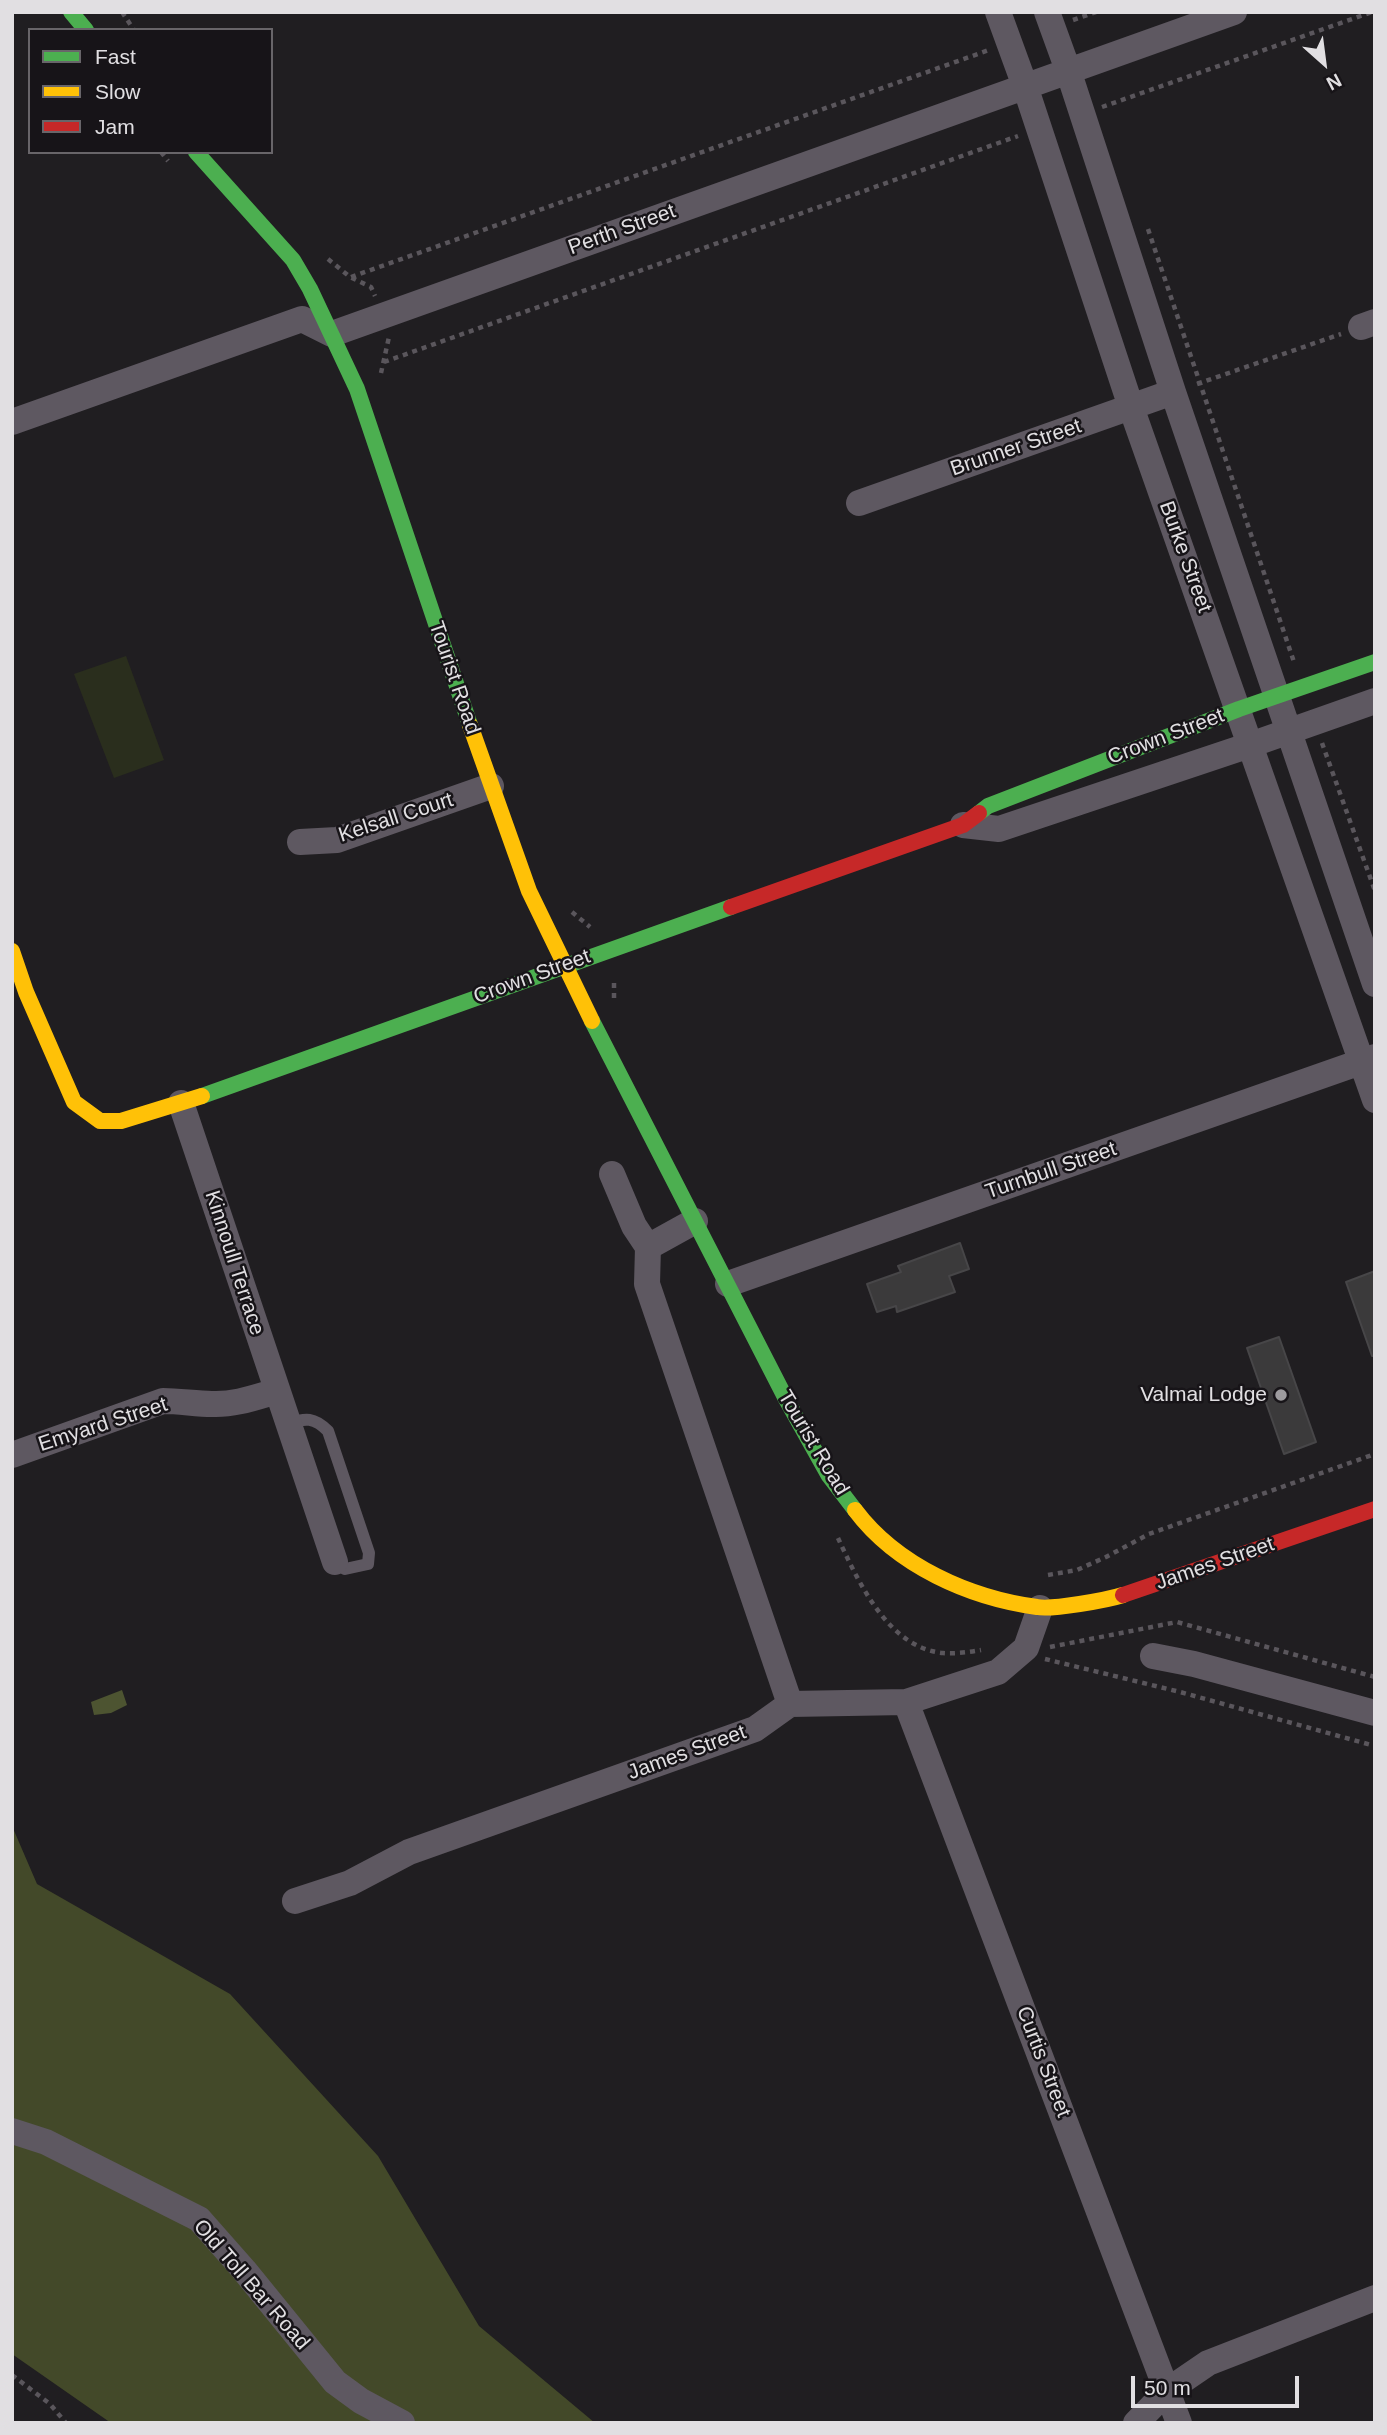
<!DOCTYPE html>
<html>
<head>
<meta charset="utf-8">
<style>
  body { margin:0 }
  #map { position:relative; width:1387px; height:2435px; overflow:hidden; background:#201e21; font-family:Arial,sans-serif }
  canvas { display:block }
  .frame { position:absolute; inset:0; border:14px solid #e1dfe2; pointer-events:none }
  .legend { position:absolute; left:28px; top:28px; width:245px; height:126px; box-sizing:border-box; background:#171418; border:2px solid #686569; margin:0; padding:9px 12px; list-style:none; font-size:21px; color:#e1dfe2 }
  .legend li { display:flex; align-items:center; gap:14px; height:35px }
  .legend b { width:35px; border:2px solid #686569 }
  .north { position:absolute; left:1289px; top:28px; width:70px; height:70px; -webkit-text-stroke:5px #171418; paint-order:stroke; rotate:152deg; font-size:19px; font-weight:700; line-height:28px; text-align:center; color:#e1dfe2 }
  .north::after { content:''; display:block; margin:auto; width:24px; height:32px; background:#e1dfe2; clip-path:polygon(50% 0,100% 100%,50% 72%,0 100%) }
  .scale { position:absolute; left:1131px; top:2376px; width:168px; height:32px; box-sizing:border-box; border:4px solid #e1dfe2; border-top:0; padding-left:9px; font-size:21px; line-height:24px; white-space:nowrap; color:#e1dfe2; -webkit-text-stroke:5px #171418; paint-order:stroke }
</style>
</head>
<body>
<div id="map">
<canvas width="1387" height="2435"></canvas>
<div class="frame"></div>
<ul class="legend">
<li><b style="height:9px;background:#4caf50"></b>Fast</li>
<li><b style="height:9px;background:#ffc107"></b>Slow</li>
<li><b style="height:9px;background:#c62828"></b>Jam</li>
</ul>
<div class="north">N</div>
<div class="scale">50 m</div>
</div>
<script>
const ctx = document.querySelector('canvas').getContext('2d');
ctx.lineJoin = 'round';
function fillPath(path, color) { ctx.fillStyle = color; ctx.fill(path, 'evenodd'); }
function trace(path, color, width, dash) { ctx.strokeStyle = color; ctx.lineWidth = width; ctx.lineCap = dash ? 'butt' : 'round'; ctx.setLineDash(dash || []); ctx.stroke(path); }
function label(font, color, halo, rows, align = 'center') {
  ctx.font = font + ' Arial,sans-serif'; ctx.lineWidth = 5; ctx.setLineDash([]); ctx.textBaseline = 'middle'; ctx.strokeStyle = halo; ctx.fillStyle = color; for (const [text, x, y, turn = 0] of rows) {
    ctx.save(); ctx.translate(x, y); ctx.rotate((+turn || 0) * Math.PI / 180); ctx.textAlign = isNaN(turn) ? turn : align; if (halo) ctx.strokeText(text, 0, 0); ctx.fillText(text, 0, 0); ctx.restore();
  }
}
const green = new Path2D(`
  M126,656L164,760L114,778L74,674Z`);
const forest = new Path2D(`
  M12,1826L37,1884L230,1994L378,2156L479,2326L595,2423H111L12,2354Z`);
const water = new Path2D(`
  M122,1690L127,1705L111,1713L94,1715L91,1702Z`);
const building = new Path2D(`
  M960,1243L969,1269L949,1276L955,1292L897,1312L896,1306L877,1312L867,1284L901,1272L898,1266Z
  M1375,1271V1356H1372L1346,1282Z
  M1279,1337L1316,1442L1284,1454L1247,1348Z`);
const path = new Path2D(`
  M122,12L134,30
  M1073,20L1096,12
  M1102,107L1372,12
  M161,152L168,161
  M1148,229L1294,662
  M328,259L350,277L371,287L375,296
  M351,277L989,50
  M384,362L1018,136
  M381,373L389,337
  M1197,384L1341,334
  M1322,743L1375,891
  M572,912L590,927
  M614,998V979
  M838,1538C858,1581 888,1648 943,1653C955,1654 970,1652 981,1650
  M1048,1575L1077,1570L1106,1557L1149,1534L1375,1454
  M1050,1647L1177,1622L1375,1677
  M1045,1659L1180,1692L1375,1746
  M12,2375L50,2404L66,2423`);
const lane = new Path2D(`
  M288,1423C306,1418 314,1417 328,1431L369,1553L368,1564L345,1569L335,1562`);
const street = new Path2D(`
  M998,12L1025,86L1131,407L1375,1100
  M1047,12L1068,70L1173,392L1375,984
  M1361,327L1375,322
  M12,422L302,319L332,334L1234,12
  M859,503L1173,392
  M963,825L999,829L1250,745L1375,701
  M300,842L337,840L491,786
  M181,1103L335,1562
  M612,1174L634,1226L648,1247
  M695,1221L648,1247L647,1284L790,1704
  M728,1284L1375,1057
  M12,1455L163,1401C180,1401 196,1404 212,1404C235,1405 256,1397 277,1391
  M1153,1656L1194,1664L1375,1713
  M906,1702L1179,2423
  M295,1901L350,1883L409,1852L755,1729L790,1704L906,1702L998,1672L1026,1648L1040,1608
  M12,2131L46,2142L199,2219L244,2270L335,2382L361,2401L402,2423
  M1136,2423L1167,2391L1208,2363L1375,2298`);
const fast = new Path2D(`
  M71,12L86,30
  M196,152L293,260L310,289L357,389L470,725
  M979,813L988,806L1239,709L1375,662
  M592,1021L786,1399L829,1476L855,1510
  M202,1096L731,907`);
const slow = new Path2D(`
  M470,725L529,891L592,1021
  M12,951L26,992L74,1102L100,1121H121L202,1096
  M855,1510C897,1566 970,1598 1037,1607C1052,1610 1107,1600 1123,1595`);
const jam = new Path2D(`
  M731,907L963,825L979,813
  M1123,1595L1375,1509`);
const markers = [
  [1281,1395,7,"#9d9b9e"]
];
const streetNames = [
  ["Perth Street",622,230,-20],
  ["Brunner Street",1016,448,-19],
  ["Burke Street",1185,557,70],
  ["Tourist Road",454,678,71],
  ["Crown Street",1166,737,-21],
  ["Kelsall Court",396,818,-18],
  ["Crown Street",532,977,-20],
  ["Turnbull Street",1051,1171,-19],
  ["Kinnoull Terrace",234,1263,72],
  ["Emyard Street",103,1425,-18],
  ["Tourist Road",813,1443,59],
  ["James Street",1215,1564,-19],
  ["James Street",687,1753,-20],
  ["Curtis Street",1043,2062,69],
  ["Old Toll Bar Road",251,2285,49]
];
const poiNames = [
  ["Valmai Lodge",1267,1395]
];
fillPath(green, '#2a2e1d');
fillPath(forest, '#434929');
fillPath(water, '#4d5431');
fillPath(building, '#3b3a3b');
trace(building, '#474648', 2);
trace(path, '#5a565c', 4.5, [5, 5]);
trace(lane, '#5e5861', 12);
trace(street, '#5e5861', 26);
trace(fast, '#4caf50', 16);
trace(slow, '#ffc107', 16);
trace(jam, '#c62828', 16);
for (const [x, y, r, color] of markers) { const dot = new Path2D(); dot.arc(x, y, r, 0, 2 * Math.PI); ctx.fillStyle = color; ctx.fill(dot); trace(dot, '#171418', 2.5); }
label('21px', '#e1dfe2', '#171418', streetNames);
label('21px', '#e1dfe2', '#171418', poiNames, 'right');
</script>
</body>
</html>
